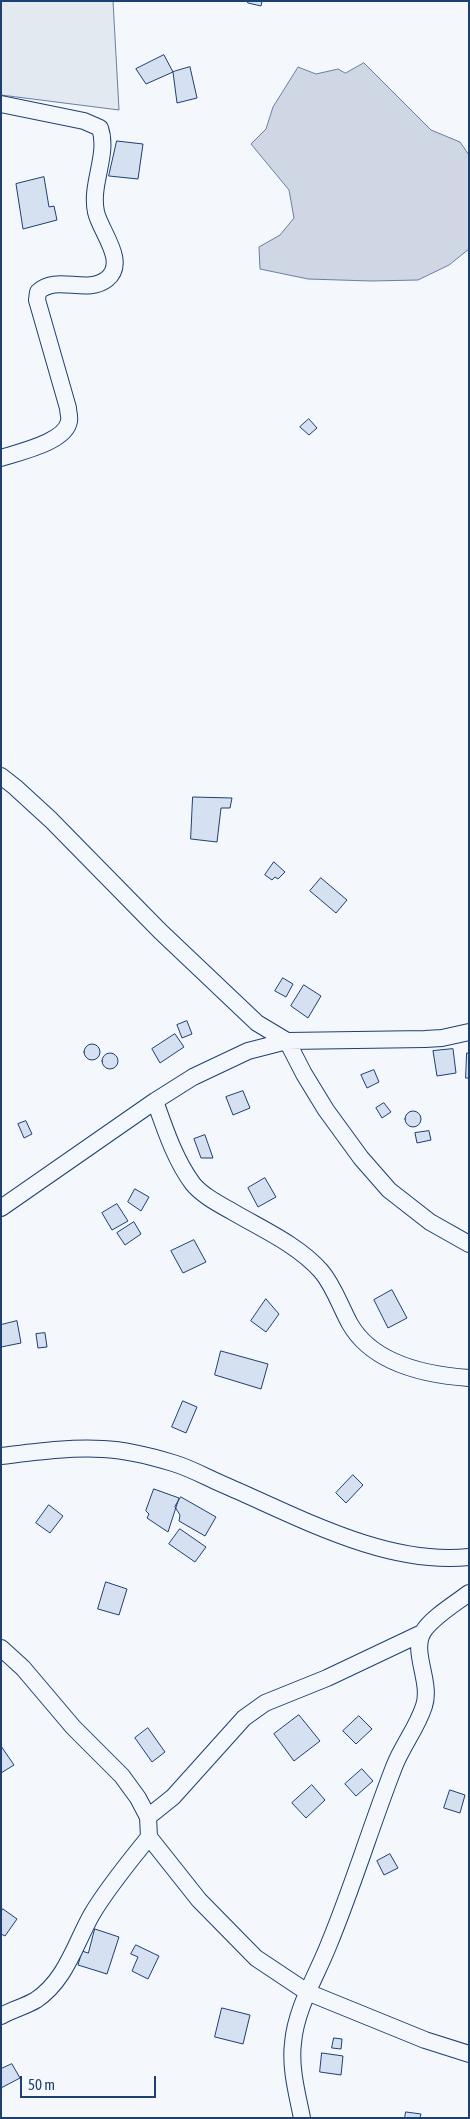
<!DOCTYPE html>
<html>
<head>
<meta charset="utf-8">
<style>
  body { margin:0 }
  #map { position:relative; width:470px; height:2119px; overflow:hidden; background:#f4f7fb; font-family:"Asap Condensed",sans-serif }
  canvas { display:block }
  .frame { position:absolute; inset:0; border:2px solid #1d3f73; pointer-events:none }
  .scale { position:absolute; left:20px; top:2076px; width:136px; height:22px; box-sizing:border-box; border:2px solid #1d3f73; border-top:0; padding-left:6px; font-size:15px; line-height:18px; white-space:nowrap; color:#1d3f73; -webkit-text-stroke:4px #f4f7fb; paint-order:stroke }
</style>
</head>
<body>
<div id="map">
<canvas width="470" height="2119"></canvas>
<div class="frame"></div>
<div class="scale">50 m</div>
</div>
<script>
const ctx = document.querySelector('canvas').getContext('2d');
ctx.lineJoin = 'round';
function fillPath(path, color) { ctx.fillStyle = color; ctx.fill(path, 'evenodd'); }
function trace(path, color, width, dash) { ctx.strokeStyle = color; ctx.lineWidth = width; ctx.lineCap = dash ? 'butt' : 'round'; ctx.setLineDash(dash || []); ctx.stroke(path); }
const green = new Path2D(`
  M1,1H113L119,110L1,95Z`);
const water = new Path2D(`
  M364,63L431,130L460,142L469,155V249L449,265L418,280L371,281L308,279L260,269L259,247L280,235L294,218L289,190L251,144L266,129L273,107L298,67L316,74L338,69L345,73Z`);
const building = new Path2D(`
  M248,1H262L261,6L248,3Z
  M164,55L173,72L146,84L136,69Z
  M190,67L197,98L177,103L173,72Z
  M117,141L143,144L138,179L109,176Z
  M44,177L49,207L54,206L57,220L23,229L16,184Z
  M309,419L317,428L309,435L300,427Z
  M193,797L232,798L230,808H221L217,842L191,839Z
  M274,862L285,872L278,879L275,877L272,880L265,875Z
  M321,878L347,900L336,913L310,891Z
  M283,978L293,984L286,997L275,991Z
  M304,985L321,996L308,1018L291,1006Z
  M187,1021L192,1034L182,1038L177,1025Z
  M175,1034L184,1047L160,1063L152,1049Z
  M84 1052a8 8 0 1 1 16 0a8 8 0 1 1-16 0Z
  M453,1049L456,1073L437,1076L433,1051Z
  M467,1053H469V1078H466Z
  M102 1061a8 8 0 1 1 16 0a8 8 0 1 1-16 0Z
  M374,1070L379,1082L367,1088L361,1075Z
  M243,1091L250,1108L233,1115L226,1097Z
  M384,1103L391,1112L382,1118L376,1108Z
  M405 1119a8 8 0 1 1 16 0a8 8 0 1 1-16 0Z
  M26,1121L32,1134L24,1138L18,1124Z
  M429,1131L431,1140L417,1143L415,1133Z
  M205,1135L213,1158H201L194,1139Z
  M265,1178L276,1197L258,1207L248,1188Z
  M135,1189L149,1197L141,1211L128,1202Z
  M117,1204L128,1221L112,1230L102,1213Z
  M134,1222L141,1234L125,1245L117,1233Z
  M194,1240L206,1262L183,1273L171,1251Z
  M392,1290L407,1318L388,1328L374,1300Z
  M266,1299L279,1314L266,1332L251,1321Z
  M17,1321L21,1343L1,1347V1325Z
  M45,1333L47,1347L38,1348L36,1334Z
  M221,1351L268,1364L261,1389L215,1375Z
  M183,1401L197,1407L186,1433L172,1427Z
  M353,1475L363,1485L346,1503L336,1493Z
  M154,1489L179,1498L168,1532L147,1518L149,1514L146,1511Z
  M181,1497L216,1517L205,1536L179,1521L180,1515L175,1507Z
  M49,1505L63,1516L50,1533L36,1523Z
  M180,1529L206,1547L195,1562L169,1544Z
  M106,1582L127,1589L119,1615L98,1609Z
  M299,1715L320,1741L294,1761L274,1734Z
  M359,1716L372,1729L356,1744L343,1731Z
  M148,1728L165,1752L152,1762L135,1738Z
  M1,1746L14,1765L1,1773Z
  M362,1769L373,1781L356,1796L345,1784Z
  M312,1785L325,1800L306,1818L292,1803Z
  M450,1790L465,1795L460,1813L444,1808Z
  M390,1854L398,1868L384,1875L377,1861Z
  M3,1909L17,1919L5,1936L1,1934V1912Z
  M95,1929L119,1937L107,1974L78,1965L82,1951L88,1953Z
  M136,1945L159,1956L148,1979L132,1971L138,1957L131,1954Z
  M222,2008L250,2015L243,2044L215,2037Z
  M334,2038L342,2039L341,2049L332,2048Z
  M322,2053L343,2056L341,2075L320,2072Z
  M12,2064L20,2078L1,2088V2069Z
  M406,2112L421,2114L420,2118H405Z`);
const minor = new Path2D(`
  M1,104L84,121L100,128C109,155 90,184 96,212C100,231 128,262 107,279C87,295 56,274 38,292L37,300L68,408C68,412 70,417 69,421C66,442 19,452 1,458
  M1,776L15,787L51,820L160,931L257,1023L287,1041L304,1074L326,1110L361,1158L389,1190L430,1222L469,1244
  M155,1101C165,1129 175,1160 193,1184C203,1196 219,1204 233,1212C262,1229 298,1245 321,1271C334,1286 340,1306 350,1324C373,1364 426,1375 469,1378
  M1,1208L155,1101L193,1077L248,1051L287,1041L425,1039L442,1038L469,1032
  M1,1456C35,1452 69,1447 103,1449C127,1450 150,1456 173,1463C190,1468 206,1477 222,1484C297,1516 385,1566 469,1557
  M1,1648L23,1668L73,1727L122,1776L138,1798L148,1817L149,1837L199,1900L256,1958L307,1992L425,2040L469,2054
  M148,1817L173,1797L244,1718L265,1703L327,1678L422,1633
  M1,2016C12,2010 26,2006 36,2000C66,1980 75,1944 92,1914C108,1887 129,1862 149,1837
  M302,2118C297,2093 290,2068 293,2043C296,2008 316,1977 329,1944C353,1886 371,1826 394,1767C402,1746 417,1728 424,1706C432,1682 411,1652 423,1632C431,1618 456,1603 469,1593`);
fillPath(green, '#e3e9f0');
trace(green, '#687fa3', 1);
fillPath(water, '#cfd7e4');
trace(water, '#687fa3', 1);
fillPath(building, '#d5e0f0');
trace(building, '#1d3f73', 1);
trace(minor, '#1d3f73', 18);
trace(minor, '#f4f7fb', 16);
</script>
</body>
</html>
